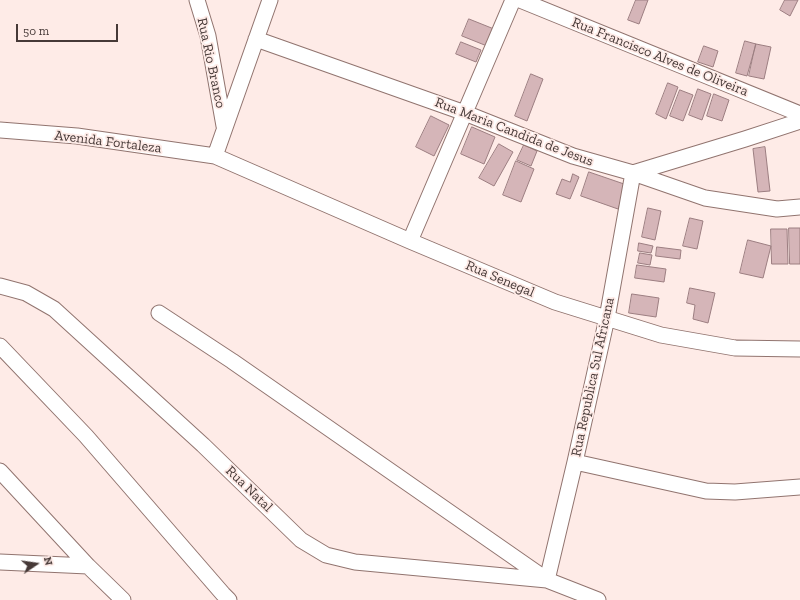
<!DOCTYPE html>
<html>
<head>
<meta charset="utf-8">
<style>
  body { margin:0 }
  #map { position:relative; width:800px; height:600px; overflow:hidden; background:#feebe7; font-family:"Zilla Slab",serif }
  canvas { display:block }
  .north { position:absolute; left:16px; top:544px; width:40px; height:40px; -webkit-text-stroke:3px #feebe7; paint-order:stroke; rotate:77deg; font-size:11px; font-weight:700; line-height:16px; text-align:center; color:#463937 }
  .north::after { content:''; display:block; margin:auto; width:14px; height:18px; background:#463937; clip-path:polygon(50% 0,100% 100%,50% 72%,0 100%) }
  .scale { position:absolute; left:16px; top:24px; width:102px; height:18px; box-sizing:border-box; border:2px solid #463937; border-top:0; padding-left:5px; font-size:12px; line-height:14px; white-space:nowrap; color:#463937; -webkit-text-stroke:3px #feebe7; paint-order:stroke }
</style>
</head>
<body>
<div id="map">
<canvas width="800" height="600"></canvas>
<div class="north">N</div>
<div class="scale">50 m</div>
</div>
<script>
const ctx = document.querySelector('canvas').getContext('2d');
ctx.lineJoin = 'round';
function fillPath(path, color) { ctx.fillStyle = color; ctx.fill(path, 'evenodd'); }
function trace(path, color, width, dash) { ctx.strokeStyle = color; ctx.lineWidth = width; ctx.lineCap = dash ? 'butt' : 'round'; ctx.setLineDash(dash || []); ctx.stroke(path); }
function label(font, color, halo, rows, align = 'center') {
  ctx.font = font + ' "Zilla Slab",serif'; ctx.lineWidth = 3.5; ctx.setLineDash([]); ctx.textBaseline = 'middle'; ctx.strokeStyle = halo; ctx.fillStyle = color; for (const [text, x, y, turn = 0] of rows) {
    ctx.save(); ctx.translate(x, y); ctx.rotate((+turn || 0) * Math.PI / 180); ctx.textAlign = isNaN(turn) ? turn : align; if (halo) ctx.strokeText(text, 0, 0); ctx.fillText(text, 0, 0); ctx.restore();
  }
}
const building = new Path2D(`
  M636,0H648L639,24L628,20Z
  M785,0H798L790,16L780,10Z
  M469,19L494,29L487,46L462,36Z
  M745,41L756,44L747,76L736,73Z
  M461,42L481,50L476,62L456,54Z
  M756,44L771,47L764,79L749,76Z
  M704,46L718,51L713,67L698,62Z
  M531,74L543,79L527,121L515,116Z
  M668,83L678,87L666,119L656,114Z
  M698,89L711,94L702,120L689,115Z
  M680,90L693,95L683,121L670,116Z
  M714,94L729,100L722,121L707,116Z
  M431,116L449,125L434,156L416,147Z
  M472,127L495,137L484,164L461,154Z
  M499,144L513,152L494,186L479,178Z
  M524,145L537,151L531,166L517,160Z
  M765,147L770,191L758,192L753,149Z
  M516,161L534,169L521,202L503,195Z
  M589,172L627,185L618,209L581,196Z
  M573,174L579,177L570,199L556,194L562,179L570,182Z
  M648,208L661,211L655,240L642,237Z
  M690,218L703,221L697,249L683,246Z
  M789,228H800V264H790Z
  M771,229H787L788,264H772Z
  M748,240L771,246L763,278L740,273Z
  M639,243L653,246L651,253L638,251Z
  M657,247L681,250L680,259L656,256Z
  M640,253L652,255L650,265L638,263Z
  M637,265L666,269L664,282L635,278Z
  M690,288L715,293L708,323L693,319L695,305L687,303Z
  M632,294L659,298L656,317L629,313Z`);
const street = new Path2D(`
  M197,0L208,36L224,126
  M520,0L800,114
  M256,39L465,113L573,156L633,173L705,198L777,209L800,207
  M0,130L77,136L215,156L410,241L555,302L661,335L735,348L800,349
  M215,156L270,0
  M410,241L513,0
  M0,286L26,293L54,309L203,445L301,540L326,555L355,562L547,580L575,462L607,318L633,173L745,139L800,121
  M159,313L232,361L547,580L598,600
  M0,346L86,436L223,594L229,600
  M575,462L706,491L735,492L800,487
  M0,471L88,566L123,600
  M0,562L88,566`);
const streetNames = [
  ["Rua Francisco Alves de Oliveira",660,57,22],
  ["Rua Rio Branco",211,63,78],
  ["Rua Maria Candida de Jesus",514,132,21],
  ["Avenida Fortaleza",108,142,7],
  ["Rua Senegal",500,279,23],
  ["Rua Republica Sul Africana",593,377,-78],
  ["Rua Natal",249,489,44]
];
fillPath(building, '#d5b5b8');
trace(building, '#9c7e81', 1);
trace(street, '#91746f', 17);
trace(street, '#fff', 15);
label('14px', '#463937', '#feebe7', streetNames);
</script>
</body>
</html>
